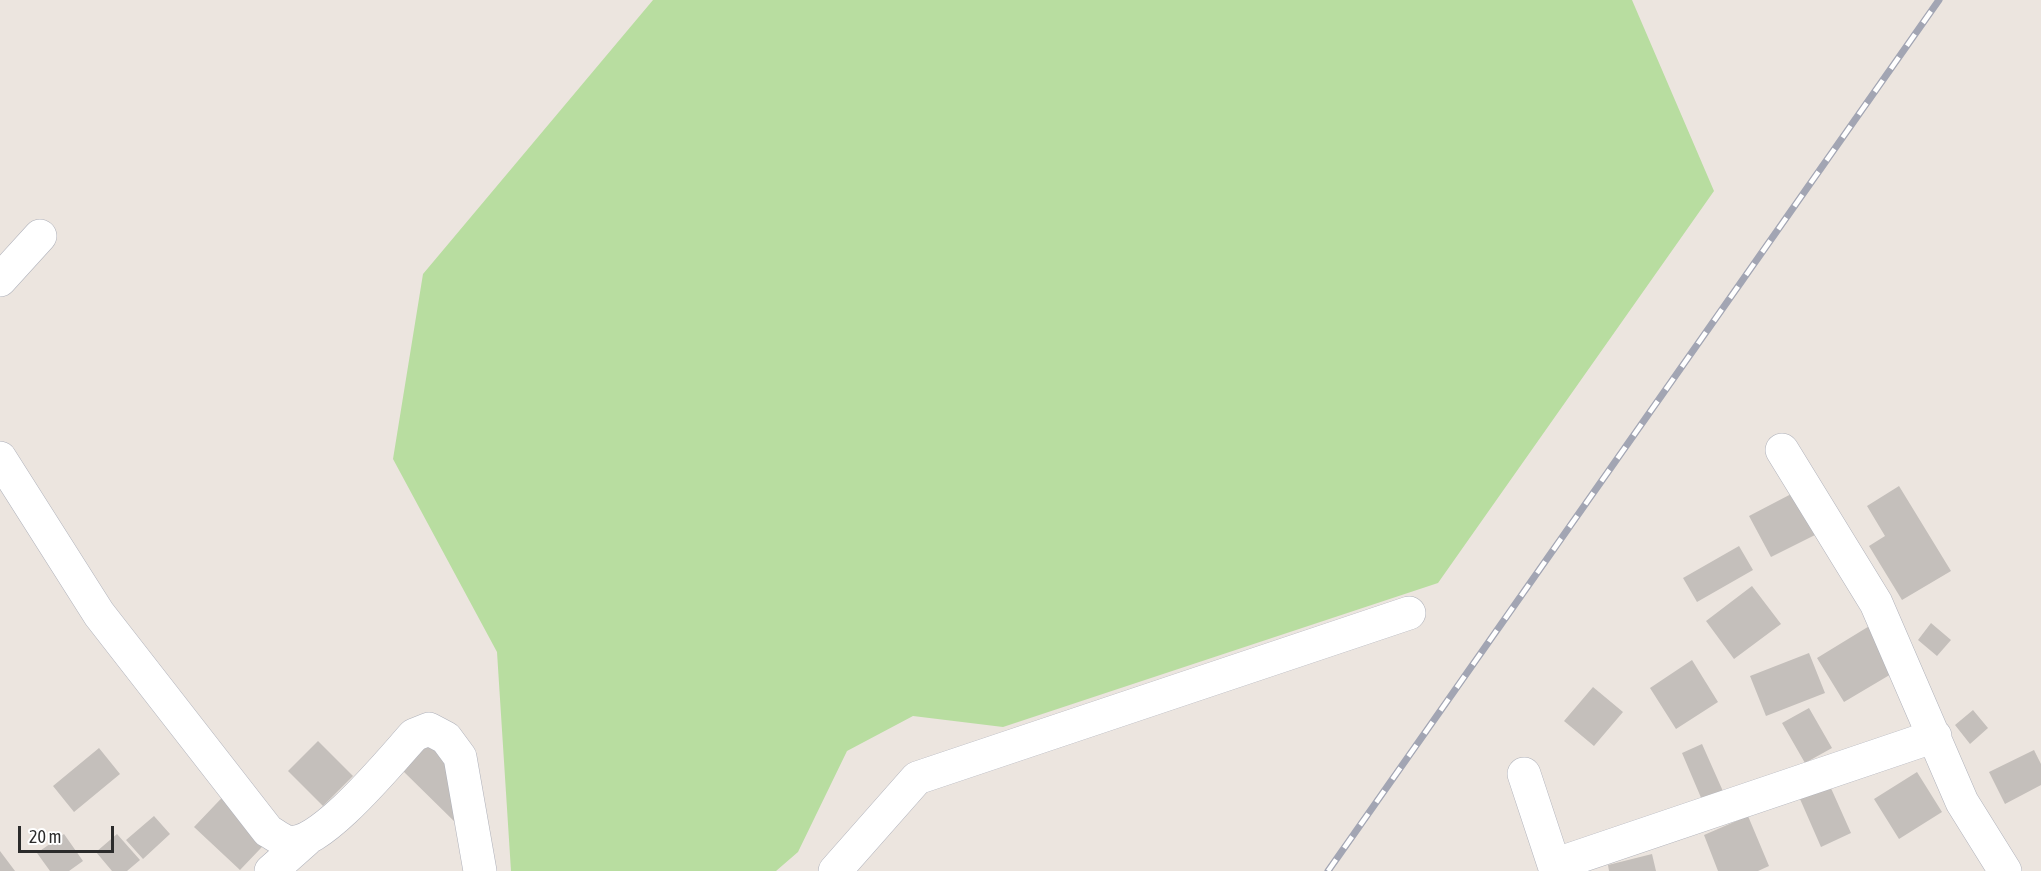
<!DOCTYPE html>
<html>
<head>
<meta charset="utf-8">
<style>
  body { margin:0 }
  #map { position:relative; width:2041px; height:871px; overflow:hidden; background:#ece5df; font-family:"Asap Condensed",sans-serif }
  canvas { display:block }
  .scale { position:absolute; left:18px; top:826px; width:96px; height:27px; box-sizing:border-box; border:3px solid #2b2b2b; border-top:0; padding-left:8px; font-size:18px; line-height:21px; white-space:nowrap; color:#2b2b2b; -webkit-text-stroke:4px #fff; paint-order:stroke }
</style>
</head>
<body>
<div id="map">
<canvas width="2041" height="871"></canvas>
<div class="scale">20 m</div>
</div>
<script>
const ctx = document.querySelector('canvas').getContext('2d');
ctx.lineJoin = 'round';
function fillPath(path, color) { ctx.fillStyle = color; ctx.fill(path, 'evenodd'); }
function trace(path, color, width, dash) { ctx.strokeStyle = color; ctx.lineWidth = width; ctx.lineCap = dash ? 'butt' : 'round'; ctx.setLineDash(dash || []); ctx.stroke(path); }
const green = new Path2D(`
  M653,0H1632L1714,191L1438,583L1003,727L913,716L847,751L798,852L776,871H511L497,652L393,459L423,274Z`);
const building = new Path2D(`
  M1899,486L1951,571L1902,600L1869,546L1885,536L1867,506Z
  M1795,492L1817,534L1771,557L1749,516Z
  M1739,546L1753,570L1697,602L1683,578Z
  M1752,586L1781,624L1734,659L1706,621Z
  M1931,623L1951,640L1937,656L1918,640Z
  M1871,625L1898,670L1844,702L1817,658Z
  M1809,653L1825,693L1766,716L1750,676Z
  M1692,660L1718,702L1676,729L1650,688Z
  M1593,687L1623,712L1594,746L1564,721Z
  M1809,708L1832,748L1805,763L1782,723Z
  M1973,710L1988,728L1970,744L1955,725Z
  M437,734L463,780L485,802L460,827L402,770Z
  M318,741L353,776L323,806L288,771Z
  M1702,744L1726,798L1705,807L1682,753Z
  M99,748L120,774L74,812L53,786Z
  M2034,750L2041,764V785L2005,804L1989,772Z
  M1917,772L1942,812L1899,839L1874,799Z
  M235,784L281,827L240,870L194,827Z
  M1830,786L1851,833L1821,847L1800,799Z
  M154,816L170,834L143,859L126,840Z
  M1748,816L1769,866L1758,871H1718L1704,835Z
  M64,834L83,861L69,871H50L37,853Z
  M117,834L140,860L127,871H112L96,852Z
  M0,851L15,871H0Z
  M1652,854L1656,871H1609L1608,865Z`);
const minor = new Path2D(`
  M0,280L40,236
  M1782,450L1876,603L1962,802L2005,871
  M0,458L99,614L268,831C274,834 282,841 289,842C319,849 393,758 414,735L429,729L446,738L460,757L480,871
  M1524,774L1556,871
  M1554,865L1935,736
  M271,871L306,840
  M835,871L917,778L1409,613`);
const rail = new Path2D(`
  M1328,871L1939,0`);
fillPath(green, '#b8dda0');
fillPath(building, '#c4bfbb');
trace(minor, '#afb1ba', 34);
trace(minor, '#fff', 33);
trace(rail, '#a2a5b3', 7);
trace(rail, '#fff', 4.5, [14]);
</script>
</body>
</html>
